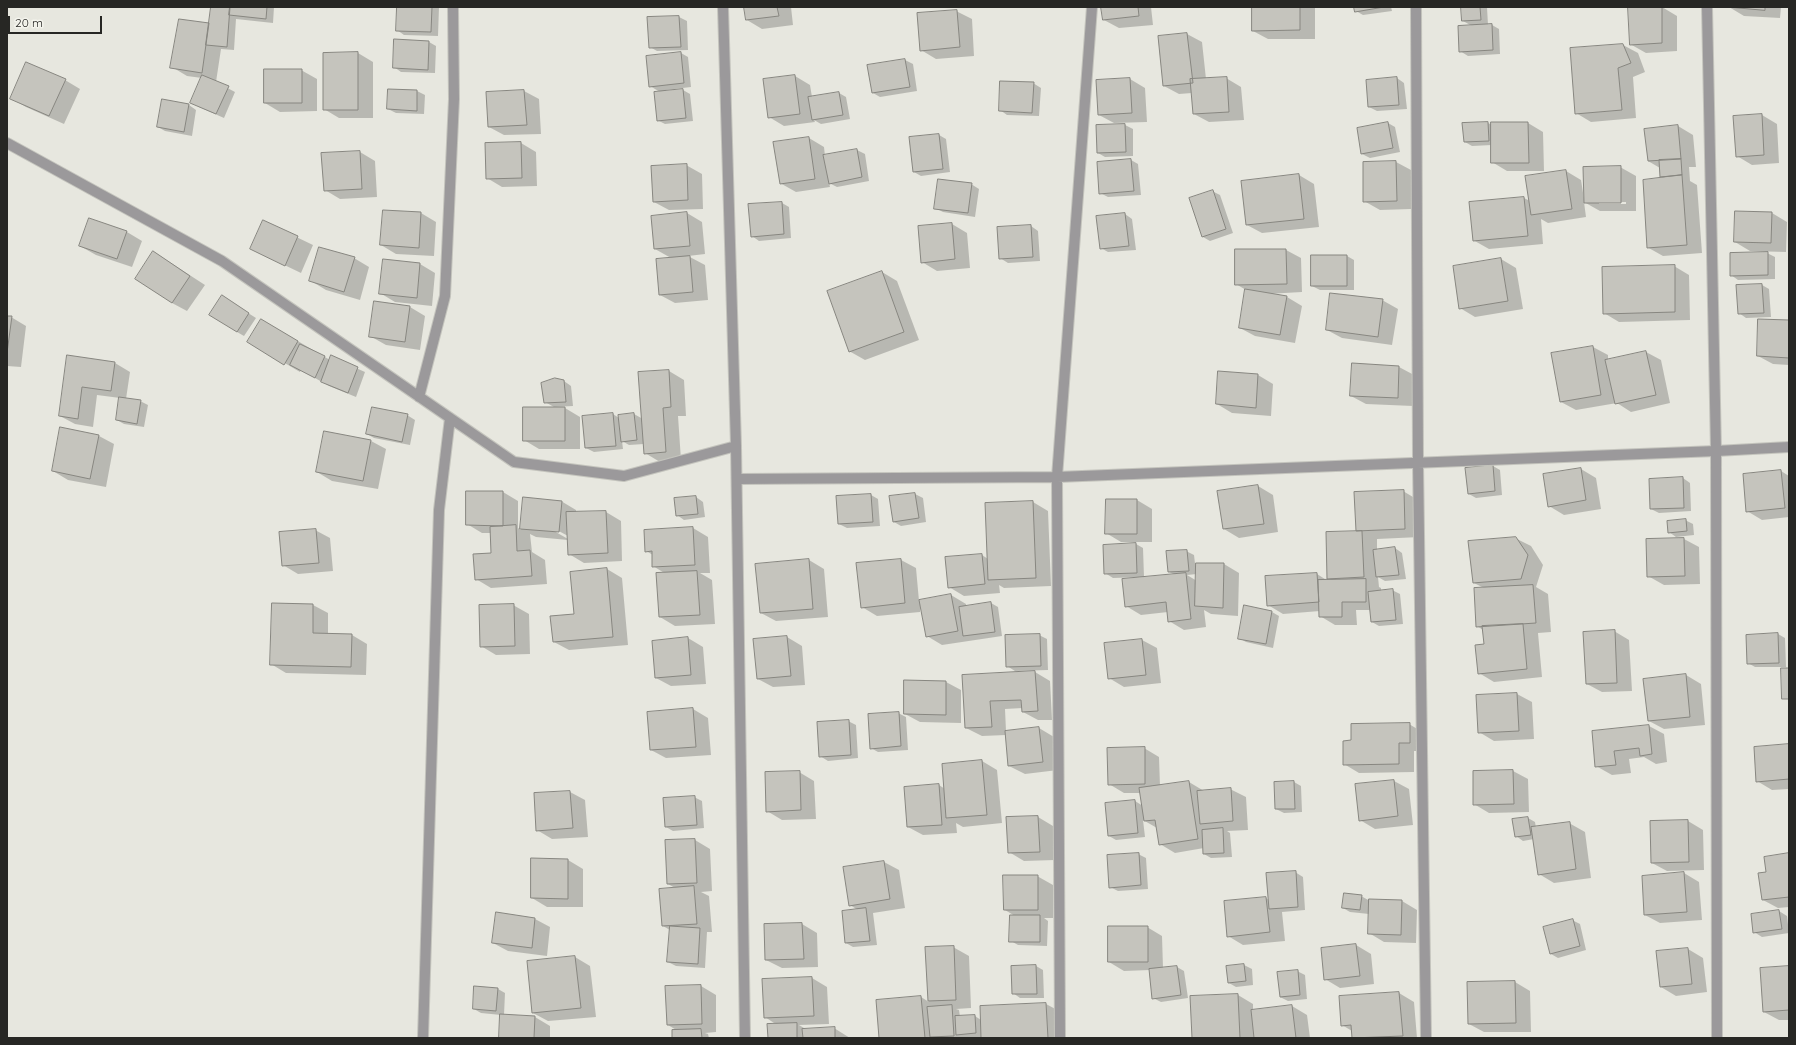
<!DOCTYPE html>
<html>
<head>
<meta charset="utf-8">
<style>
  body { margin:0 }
  #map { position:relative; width:1796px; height:1045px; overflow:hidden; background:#e7e7df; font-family:Quicksand,sans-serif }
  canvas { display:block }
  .frame { position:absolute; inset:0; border:8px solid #272724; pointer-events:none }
  .scale { position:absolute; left:8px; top:16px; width:94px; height:18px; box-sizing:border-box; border:2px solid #272724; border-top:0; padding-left:5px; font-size:12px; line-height:14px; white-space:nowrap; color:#272724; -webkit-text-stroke:3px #f4f4ed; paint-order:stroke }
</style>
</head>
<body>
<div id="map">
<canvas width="1796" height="1045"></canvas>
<div class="frame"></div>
<div class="scale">20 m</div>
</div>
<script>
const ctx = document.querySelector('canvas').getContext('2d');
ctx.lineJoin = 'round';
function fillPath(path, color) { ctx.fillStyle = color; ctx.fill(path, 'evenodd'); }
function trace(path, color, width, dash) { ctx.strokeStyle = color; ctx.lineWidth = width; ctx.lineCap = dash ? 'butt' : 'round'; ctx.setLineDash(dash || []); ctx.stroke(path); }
const shadow = new Path2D(`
  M212,7H274L273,23L236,19L234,50L221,49L216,82L235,92L224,118L199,107L202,78L187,76L172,67L210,24Z
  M398,7H439L438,36L404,35L397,30Z
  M745,7H791L793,25L762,29L747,20Z
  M1102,7H1151L1153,25L1119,28L1104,20Z
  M1253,7H1315V39H1268L1253,31Z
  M1355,7H1391L1392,11L1363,15L1356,11Z
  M1462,7H1487L1488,25H1492L1499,29L1500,54L1468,56L1460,51L1472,26L1463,21Z
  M1629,7H1662L1677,16V51L1646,53L1630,44Z
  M1729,7H1781L1780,18L1744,16Z
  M956,11L972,19L974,56L936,59L921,50Z
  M679,17L687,21L688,50L657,51L650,47L649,18Z
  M1187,34L1202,42L1206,79L1226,78L1241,87L1244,120L1209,122L1194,114L1192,93L1179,94L1164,86L1159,37Z
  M429,42L436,46L435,73L401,72L394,67Z
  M1623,45L1638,53L1645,72L1633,77L1636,118L1591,122L1576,113Z
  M358,53L373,62V118H339L324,109Z
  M681,53L688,57L691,87L666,90V91L683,90L690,94L693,121L665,124L657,120L660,92L650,86Z
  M905,60L913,64L917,91L880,97L873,93Z
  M301,70L317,79V111L280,112L265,103Z
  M795,76L810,85L812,97L839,93L846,97L850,119L821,124L814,120L815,122L784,126L769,117Z
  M1397,78L1404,83L1407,109L1377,111L1369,107Z
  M1130,79L1145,88L1147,122L1114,123L1099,115L1097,81Z
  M65,80L80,89L64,124L26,107L11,98Z
  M1033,83L1041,88L1039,116L1007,115L1000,110Z
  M389,90L417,91L425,95L424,114L396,113L388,109Z
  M524,91L539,99L541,134L504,135L489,127Z
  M163,100L189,105L196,110L192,136L165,131L158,127Z
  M1762,115L1777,124L1779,163L1752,165L1737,156Z
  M1388,123L1395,127L1400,152L1370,158L1362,154Z
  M1488,123L1492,125V123H1528L1543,132L1544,171H1507L1492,162V145L1472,146L1465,142Z
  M1125,125L1133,129V156L1105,157L1098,153L1097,126Z
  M1678,126L1693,135L1696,167H1689L1690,181L1697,185L1702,253L1663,256L1647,247L1663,178L1661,177L1660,168L1648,161L1645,130Z
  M939,135L946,139L950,172L921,176L914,172Z
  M809,138L824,147L825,156L857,150L865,154L869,181L837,187L829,183L830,187L796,192L780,183Z
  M521,143L536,152L537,186L502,187L487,178Z
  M360,152L375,161L377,197L340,199L325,190Z
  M1131,160L1138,164L1141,195L1108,197L1100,193L1098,163Z
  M1396,162L1411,170V209L1380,210L1364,201Z
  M686,165L702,174L703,209L669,210L654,202Z
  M1620,167L1636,176V211H1600L1584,202L1586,217L1548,223L1541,219L1543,244L1489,249L1473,240L1470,203L1524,198L1530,201L1566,171L1581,180L1584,199H1585ZM1599,202H1626V204H1599Z
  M1299,175L1314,184L1319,227L1262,233L1247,225Z
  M971,184L979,189L975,217L943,212L935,208Z
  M1212,191L1220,195L1233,233L1210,241L1203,237Z
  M782,203L789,207L791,238L759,241L752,236Z
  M421,213L436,222L434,256L396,254L381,245Z
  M687,213L702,222L705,254L688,256L705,265L708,300L675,303L660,295L671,258L655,249Z
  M1772,213L1787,222L1786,252L1750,251L1735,242Z
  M1125,214L1132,219L1136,250L1108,252L1101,248Z
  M90,220L127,232L142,241L132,267L96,255L80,246Z
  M263,221L313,245L301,273L251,249Z
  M952,224L967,233L970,268L937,271L922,262Z
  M1031,226L1038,231L1040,261L1008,263L1000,258Z
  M1286,250L1301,258L1302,292L1267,294L1287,297L1302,306L1295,343L1255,336L1240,328L1246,290L1236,284Z
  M154,252L205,285L187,311L172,303Z
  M1767,253L1775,257V279L1738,280L1731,275Z
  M1347,256L1354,260V290H1320L1312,286Z
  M354,258L369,267L360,300L326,290L311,281Z
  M1501,259L1516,268L1523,309L1475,317L1460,308L1454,267Z
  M384,260L420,264L435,273L432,306L395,302L380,293Z
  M1674,266L1689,275L1690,320L1619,322L1604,313Z
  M882,272L897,281L919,340L865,360L849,351Z
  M1762,285L1769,289L1771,317L1746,318L1739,313Z
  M1382,300L1398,309L1392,345L1342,338L1327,330Z
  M229,301L256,318L244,336L237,332Z
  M375,302L410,307L425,316L420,350L386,345L370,336Z
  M7,317H11L26,326L21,367L7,366Z
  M262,320L330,360L331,357L365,372L356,397L329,386L301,370L300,372L249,342Z
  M1789,321V365L1773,364L1758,356Z
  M1593,347L1608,355V360L1646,352L1661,360L1670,403L1631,412L1617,403L1576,410L1561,402Z
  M68,356L115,363L130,372L126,399L140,401L148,405L144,427L124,424L117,420L120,398L97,395L93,427L75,424L60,416Z
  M1399,367L1414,375L1413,406L1366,404L1351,396Z
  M669,371L684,380L686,416H678L681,460L660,462L645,453L644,444L629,445L622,441L623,449L594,452L586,448L613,414L619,418L634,414L643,419Z
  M1219,372L1258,375L1273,384L1271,416L1232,413L1217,404Z
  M564,381L571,386L573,406L554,407L545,402Z
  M524,408H565L580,417V449H539L524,440Z
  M407,415L415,420L410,445L374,438L367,434Z
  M99,436L114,444L106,487L68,480L53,471Z
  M371,441L386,449L378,489L332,481L317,472Z
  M1493,466L1500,470L1502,495L1476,498L1469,494Z
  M1581,469L1596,478L1601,509L1564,515L1549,506Z
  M1781,471L1789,476V517L1762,520L1747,511Z
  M1683,478L1690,483L1691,511L1659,513L1651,509Z
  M1258,486L1273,495L1278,532L1239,538L1224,529Z
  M1403,491L1418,500L1420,537L1377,539V551L1395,548L1402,553L1406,579L1385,581L1378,577L1379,587L1381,588V592L1392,590L1400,594L1403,624L1379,626L1372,622L1371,610H1356L1357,625H1335L1320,616V611L1283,614L1268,605L1317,574L1328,581L1332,580L1328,578L1357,532L1355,493Z
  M503,492L518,501V528L521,530L524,498L561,501L576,510V513L606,512L621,521L622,561L584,563L569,554L568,540L536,537L530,534L532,552L545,560L547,584L491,588L476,579L492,554L491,533H482L467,524ZM555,529L568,536V539L554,531Z
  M915,494L923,498L926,522L901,526L894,522L890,497Z
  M871,495L878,499L880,526L847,528L839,524Z
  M696,497L703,502L705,517L684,520L677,515Z
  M1137,500L1152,509V542H1121L1106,533Z
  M1033,502L1048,511L1051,586L1004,588L999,585L1000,593L964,596L949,587L982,555L988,559L986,504Z
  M1685,520L1693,524L1694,535L1676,537L1669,532Z
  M693,528L708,537L710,573H700L712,580L715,624L675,626L660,617L666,574L653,566V555L646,551Z
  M315,530L330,538L333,571L298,574L283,565Z
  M1515,538L1531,546L1543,565L1536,587L1548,594L1551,632L1538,633L1542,677L1494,682L1479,673L1485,645L1483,630L1477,626L1484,588L1474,583Z
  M1684,539L1699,547L1700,584L1664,585L1648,576Z
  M1136,544L1143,548L1144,577L1113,578L1105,573L1104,546Z
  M1186,551L1194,555L1196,572L1224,564L1239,573L1238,616L1211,614L1204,610L1206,627L1184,630L1169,621L1168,612L1141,615L1126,606L1176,575L1169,572ZM1197,574V581L1187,575Z
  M809,560L824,569L828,617L776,621L761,613Z
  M901,560L916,568L919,601L951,595L966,604V607L991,603L998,607L1002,636L942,645L927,636L921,605H920V612L877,616L862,607L857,564Z
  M607,569L622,578L628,645L569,650L554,642L575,615Z
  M313,605L328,613V634L352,635L367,644L366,675L286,673L271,664Z
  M513,605L529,614L530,654L496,655L481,646Z
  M1272,612L1279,616L1273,648L1246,642L1239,638Z
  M1614,631L1629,640L1632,691L1602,692L1587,684Z
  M1778,634L1785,638L1786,667H1755L1748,663Z
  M1039,635L1047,639L1048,670L1015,671L1007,666Z
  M787,637L802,646L805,685L773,687L758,679Z
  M688,638L703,647L706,684L671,686L656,678Z
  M1142,640L1157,648L1161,683L1124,687L1109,678L1106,644Z
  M1035,672L1050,681L1052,720H1038L1023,712V708L1005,709L1006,731L1039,728L1054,737L1058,770L1025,774L1009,766L1006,735L982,736L966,728L963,676Z
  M1686,675L1701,684L1705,725L1664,729L1649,721Z
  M946,682L961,690V723L920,722L905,714Z
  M1517,694L1532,702L1534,739L1494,741L1479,732Z
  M693,709L708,718L711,755L666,758L651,750Z
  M898,713L906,717L908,750L878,752L871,748Z
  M848,721L856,725L858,758L828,761L820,756Z
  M1409,724L1424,733L1425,751H1414V772L1359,773L1344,764L1352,741Z
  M1649,726L1664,734L1667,762L1656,764L1644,757L1629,759L1631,773L1612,775L1596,766L1593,731Z
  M1789,745V789L1772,790L1757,781Z
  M1144,748L1159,757L1160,786L1189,782L1204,791L1230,789L1246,797L1248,830L1227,831L1230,833L1232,857L1211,858L1204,854V848L1175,853L1160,844L1157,828L1143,820L1145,837L1116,840L1109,836L1135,801L1143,806L1141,793H1124L1109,784Z
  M982,761L997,770L1002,823L963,827L956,823L957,833L923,835L908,827L939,785L945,789L943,765Z
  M1513,771L1528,779L1529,812L1489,813L1474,804Z
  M799,772L814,781L816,819L782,820L767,811Z
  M1394,781L1409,789L1413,825L1375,829L1360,820Z
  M1294,782L1301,786L1302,812L1284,813L1276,809Z
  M570,792L585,800L588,837L552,839L537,830Z
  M694,797L702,801L704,828L673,831L666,827Z
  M1038,817L1053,826L1055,860L1024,861L1009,852Z
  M1528,818L1535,822L1536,828L1569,823L1585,832L1591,878L1554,883L1539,874L1534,839L1523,841L1516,836Z
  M1688,821L1703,830L1704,870L1667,871L1652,863Z
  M695,840L710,849L712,891L701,892L709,896L712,932H707L705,968L676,966L668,962L670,930L663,926L677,889L668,884Z
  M1138,854L1146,858L1148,889L1118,891L1110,887Z
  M1789,854V907L1778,908L1763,900L1768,873Z
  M568,860L583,869V907H547L532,898Z
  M884,862L899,870L905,908L873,913L877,945L853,947L846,943L858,910L850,905Z
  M1295,872L1303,877L1305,910L1282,912L1285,941L1243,945L1228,936L1266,898L1269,900Z
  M1684,873L1699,882L1702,920L1660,923L1645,915Z
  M1037,876L1053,885V918H1044L1048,921L1047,946L1018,945L1011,941L1015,916L1005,910Z
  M1361,896L1370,901H1402L1417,910L1416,943L1384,942L1369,933V914L1350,912L1343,908Z
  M1779,911L1787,916L1789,933L1762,937L1754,932L1752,915Z
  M497,913L535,919L550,927L547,956L508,951L493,943Z
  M1572,920L1580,924L1586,950L1558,958L1551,954Z
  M802,924L817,933L818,967L782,968L766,960L765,925Z
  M1147,927L1162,936L1163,968L1177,967L1184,971L1188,998L1161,1002L1153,998L1150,970L1124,971L1109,962Z
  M1356,945L1371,954L1374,984L1340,988L1325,979Z
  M953,947L969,956L971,1008L956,1009L959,1010L960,1017L975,1016L981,1020L1046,1004L1061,1012L1062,1038H880L921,997L929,1002L926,948Z
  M1688,949L1703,958L1707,992L1676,996L1661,987Z
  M575,957L590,966L596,1017L548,1021L533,1013L528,962Z
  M1244,965L1252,969L1253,985L1236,987L1229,983L1227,967Z
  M1036,966L1043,970L1044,998H1020L1013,993Z
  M1789,967V1020H1779L1764,1012Z
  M1297,971L1305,975L1307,999L1288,1001L1280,997Z
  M812,978L827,987L829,1024L799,1025L804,1028V1030L834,1028L850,1038H769L777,1025L765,1017Z
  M1515,982L1530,991L1531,1032H1484L1469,1024L1468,983Z
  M701,986L716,995V1032L705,1033L708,1034L709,1038H673L678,1031L668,1025Z
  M475,988L498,989L505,993L504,1015L535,1017L550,1026V1038H500L501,1015L481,1013L474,1009Z
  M1399,993L1414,1002L1417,1038H1353L1352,1031L1342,1025L1340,997Z
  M1238,995L1253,1004V1011L1292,1006L1307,1015L1310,1038H1193Z`);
const building = new Path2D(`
  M211,7H230L227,47L206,45Z
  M230,7H267L266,19L229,15Z
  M397,7H432L431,32L396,31Z
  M744,7H777L779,16L746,20Z
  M1101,7H1138L1139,16L1103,20Z
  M1252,7H1300V30L1252,31Z
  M1354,7H1384L1355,12Z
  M1461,7H1480L1481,20L1462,21Z
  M1628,7H1662V43L1630,45Z
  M1728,7H1765V10Z
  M957,10L960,47L920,51L917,13Z
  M679,16L681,47L649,48L647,17Z
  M179,19L209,23L202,73L170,68Z
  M1492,24L1493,50L1459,52L1458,26Z
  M1187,33L1193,83L1163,86L1158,36Z
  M394,39L429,41L428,70L393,68Z
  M1623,44L1631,63L1618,68L1622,110L1575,114L1570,48Z
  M358,52V110H323V53Z
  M681,52L684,83L649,87L646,56Z
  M905,59L910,87L872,93L867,65Z
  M26,62L66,79L49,116L10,99Z
  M264,69H302V103H264Z
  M202,75L229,86L216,114L190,103Z
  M795,75L800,114L768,118L763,79Z
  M1227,77L1229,112L1193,114L1190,79Z
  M1397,77L1399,105L1368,107L1366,80Z
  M1130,78L1132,113L1098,115L1096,80Z
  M1000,81L1034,82L1032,113L999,111Z
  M388,89L417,90V111L387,109Z
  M683,89L686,118L657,121L654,92Z
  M524,90L527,125L488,127L486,92Z
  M839,92L843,115L812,120L808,97Z
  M162,99L189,104L184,132L157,127Z
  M1762,114L1764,155L1736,157L1733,116Z
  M1388,122L1393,148L1361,154L1357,128Z
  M1488,122L1489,141L1464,142L1462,123Z
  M1491,122H1528L1529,163H1491Z
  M1125,124L1126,152L1097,153L1096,125Z
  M1678,125L1681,159L1648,161L1644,129Z
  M939,134L943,169L913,172L909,137Z
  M809,137L815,179L780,184L773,142Z
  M521,142L522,178L486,179L485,143Z
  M857,149L862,177L829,184L823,155Z
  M360,151L362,189L324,191L321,153Z
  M1131,159L1134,191L1099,194L1097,162Z
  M1681,159L1682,175L1660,177L1659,160Z
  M1396,161L1397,201L1363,202V162Z
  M687,164L688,200L653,202L651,166Z
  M1621,166V203H1584L1583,167Z
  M1566,170L1572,209L1531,215L1525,176Z
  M1299,174L1304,219L1246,225L1241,181Z
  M1682,175L1687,245L1647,248L1643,180Z
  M938,179L972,183L968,213L934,209Z
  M1213,190L1226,229L1202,237L1189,198Z
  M1524,197L1528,236L1473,241L1469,202Z
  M782,202L784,234L751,237L748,204Z
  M383,210L421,212L419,248L380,245Z
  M1735,211L1772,212L1771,243L1734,242Z
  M687,212L690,246L654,249L651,216Z
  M1125,213L1129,246L1100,249L1096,216Z
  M89,218L127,231L117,259L79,246Z
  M263,220L298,236L285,266L250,249Z
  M952,223L955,259L921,263L918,226Z
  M1031,225L1033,257L999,259L997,227Z
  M319,247L355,257L344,292L309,281Z
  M1235,249H1286L1287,284L1235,285Z
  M153,251L190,276L172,303L135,279Z
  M1768,252V275L1730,276V253Z
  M1311,255H1347V286H1311Z
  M690,256L693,292L659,295L656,259Z
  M1501,258L1508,301L1459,309L1453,266Z
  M383,259L420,263L417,298L379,294Z
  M1675,265V312L1603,314L1602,267Z
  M882,271L904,332L849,352L827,291Z
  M1762,284L1764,313L1738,314L1736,285Z
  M1245,289L1287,296L1280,335L1239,328Z
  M1330,293L1383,299L1378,337L1326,330Z
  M222,295L249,313L237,332L209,315Z
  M374,301L410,306L405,342L369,337Z
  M7,316H12L7,353Z
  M261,319L298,341L284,365L247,342Z
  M1758,319L1789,320V358L1757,356Z
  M300,344L325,356L315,378L290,365Z
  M1593,346L1601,395L1560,402L1551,353Z
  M1646,351L1656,395L1615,404L1605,360Z
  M67,355L115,362L111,391L82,387L78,419L59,416Z
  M331,355L358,367L348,393L321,382Z
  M1352,363L1399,366L1398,398L1350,396Z
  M669,370L671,407L663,408L666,452L644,454L638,372Z
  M1218,371L1258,374L1256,408L1216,404Z
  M555,378L564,380L566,402L544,403L541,383Z
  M119,397L141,400L137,424L116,420Z
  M372,407L408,414L402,442L366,434Z
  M523,407H565V441H523Z
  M613,413L616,446L585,448L582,416Z
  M634,413L637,440L621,442L618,415Z
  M60,427L99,435L90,479L52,471Z
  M324,431L371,440L363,481L316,472Z
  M1493,465L1495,491L1468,494L1465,468Z
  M1581,468L1586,500L1548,507L1543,474Z
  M1781,470L1785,508L1746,512L1743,474Z
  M1683,477L1684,508L1650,509L1649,479Z
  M1258,485L1264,524L1223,529L1217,491Z
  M1404,490L1405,529L1356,531L1354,492Z
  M466,491H503V526L466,525Z
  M915,493L919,518L893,522L889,496Z
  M871,494L873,522L838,524L836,496Z
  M696,496L698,514L676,516L674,498Z
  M523,497L562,501L559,532L520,529Z
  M1106,499H1137V534H1105Z
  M1033,501L1036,578L988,580L985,503Z
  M606,511L608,553L568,555L566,512Z
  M1686,519L1687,531L1668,533L1667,521Z
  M516,525L517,551L530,550L532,576L475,580L473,554L491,553L490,527Z
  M693,527L695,565L652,567V551L645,552L644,530Z
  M316,529L319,563L282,566L279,532Z
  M1362,531L1364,577L1327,579L1326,532Z
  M1516,537L1528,555L1521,579L1473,583L1468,541Z
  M1684,538L1685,576L1647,577L1646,539Z
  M1136,543L1137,573L1104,574L1103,545Z
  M1395,547L1399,575L1376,577L1373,550Z
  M1187,550L1189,571L1168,572L1166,551Z
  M982,554L985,584L948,588L945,557Z
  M809,559L813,609L760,613L755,564Z
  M901,559L905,603L861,608L856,563Z
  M1196,563H1224L1223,608L1195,606Z
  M607,568L613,637L553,642L550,616L574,614L570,572Z
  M697,571L700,615L659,617L656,573Z
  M1186,573L1191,619L1168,622L1166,602L1125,607L1122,579Z
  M1317,573L1319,602L1267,606L1265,576Z
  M1366,579V602H1342V617H1319L1318,580Z
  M1533,585L1536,623L1476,627L1474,588Z
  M1393,589L1396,620L1371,622L1368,592Z
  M951,594L958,631L926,637L919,600Z
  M991,602L995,632L963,636L959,607Z
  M272,603L313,604V633L352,634L351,667L270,665Z
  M514,604L515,646L480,647L479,605Z
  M1244,605L1272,611L1266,644L1238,639Z
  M1523,624L1527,669L1478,674L1475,645L1484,644L1482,626Z
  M1615,630L1617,683L1586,684L1583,632Z
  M1778,633L1779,663L1747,664L1746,635Z
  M1040,634L1041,666L1006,667L1005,635Z
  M787,636L791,676L757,679L753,639Z
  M688,637L691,675L655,678L652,641Z
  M1142,639L1146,675L1108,679L1104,643Z
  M1781,668H1789V699H1782Z
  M1035,671L1038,711L1022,712L1021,700L990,701L992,727L965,728L962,675Z
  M1686,674L1690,717L1648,721L1643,679Z
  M904,680L946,681V715L904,714Z
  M1517,693L1519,731L1478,733L1476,695Z
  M693,708L696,747L650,750L647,712Z
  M899,712L901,746L870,749L868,714Z
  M849,720L851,755L819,757L817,722Z
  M1410,723V743H1399V764L1343,765V741L1351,740V724Z
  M1649,725L1652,754L1640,756L1639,748L1614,751L1616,765L1595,767L1592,731Z
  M1039,727L1043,762L1008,766L1005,731Z
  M1789,744V779L1756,782L1754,747Z
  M1145,747V784L1108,785L1107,748Z
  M982,760L987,815L946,818L942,764Z
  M1513,770L1514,804L1473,805V771Z
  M800,771L801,810L766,812L765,772Z
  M1394,780L1398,816L1359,821L1355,784Z
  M1189,781L1198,839L1159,845L1155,820L1144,821L1139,788Z
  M1294,781L1295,809H1275L1274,782Z
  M939,784L942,825L907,827L904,787Z
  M1231,788L1233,821L1200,824L1197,791Z
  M570,791L573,828L536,831L534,793Z
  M695,796L697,825L665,827L663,798Z
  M1135,800L1138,833L1108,836L1105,803Z
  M1038,816L1040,852L1008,853L1006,817Z
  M1528,817L1531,835L1515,837L1512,819Z
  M1688,820L1689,862L1651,863L1650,821Z
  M1570,822L1576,869L1538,875L1531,827Z
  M1223,828L1224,853L1203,854L1202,830Z
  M695,839L697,883L667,884L665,840Z
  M1139,853L1141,885L1109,888L1107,855Z
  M1789,853V897L1762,900L1758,873L1766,872L1764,857Z
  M531,858L568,859V899L531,898Z
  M884,861L890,899L849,906L843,867Z
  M1296,871L1298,907L1269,909L1266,873Z
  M1684,872L1687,912L1644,915L1642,876Z
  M1003,875H1038V910H1004Z
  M694,886L697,924L662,926L659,889Z
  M1344,893L1362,895L1360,910L1342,908Z
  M1266,897L1270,932L1227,937L1224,901Z
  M1369,899L1402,900L1401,935L1368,934Z
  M866,908L870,941L845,943L842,911Z
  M1779,910L1782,929L1753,933L1751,914Z
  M496,912L535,918L532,948L492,943Z
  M1010,915H1040V942H1009Z
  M1573,919L1580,946L1550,954L1543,927Z
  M802,923L804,959L765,960L764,924Z
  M670,926L700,928L698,964L667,962Z
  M1108,926H1148V962H1108Z
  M1356,944L1360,976L1324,980L1321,948Z
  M954,946L956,1000L928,1001L925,947Z
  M1688,948L1692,984L1660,987L1656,951Z
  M575,956L581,1008L532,1013L527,961Z
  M1244,964L1246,981L1228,983L1226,966Z
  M1036,965L1037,994H1012L1011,966Z
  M1177,966L1181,995L1152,999L1149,969Z
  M1789,966V1010L1763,1012L1760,968Z
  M1298,970L1300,995L1280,997L1277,972Z
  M812,977L814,1016L764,1018L762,979Z
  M1515,981L1516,1023L1468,1024L1467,982Z
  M701,985L702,1024L667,1025L665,986Z
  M474,986L498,988L496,1011L473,1009Z
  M1399,992L1403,1036L1352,1038L1351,1025L1341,1026L1339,996Z
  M1238,994L1240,1038H1192L1190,996Z
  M921,996L925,1038H879L876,1000Z
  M1046,1003L1048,1038H981L980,1006Z
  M952,1005L954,1036L930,1037L927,1007Z
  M1292,1005L1296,1038H1254L1251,1010Z
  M500,1014L535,1016L534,1038H499Z
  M975,1015L976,1033L956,1035L955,1016Z
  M797,1023V1038H768L767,1024Z
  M835,1027V1038H803L802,1029Z
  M701,1029L702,1038H672V1030Z`);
const street = new Path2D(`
  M723,7L736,446
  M1416,7L1418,462L1426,1038
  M1707,7L1716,451L1789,447
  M7,143L222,261L514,462L624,476L736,446L745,1038
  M419,397L445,296L454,99L453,7
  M737,479L1057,477L1716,451L1717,1038
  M423,1038L439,510L450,418
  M1060,1038L1057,477L1092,7`);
fillPath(shadow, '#0003');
fillPath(building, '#c5c4bd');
trace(building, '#878680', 1);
trace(street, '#c4c4bd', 12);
trace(street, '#9b999b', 10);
</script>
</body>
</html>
